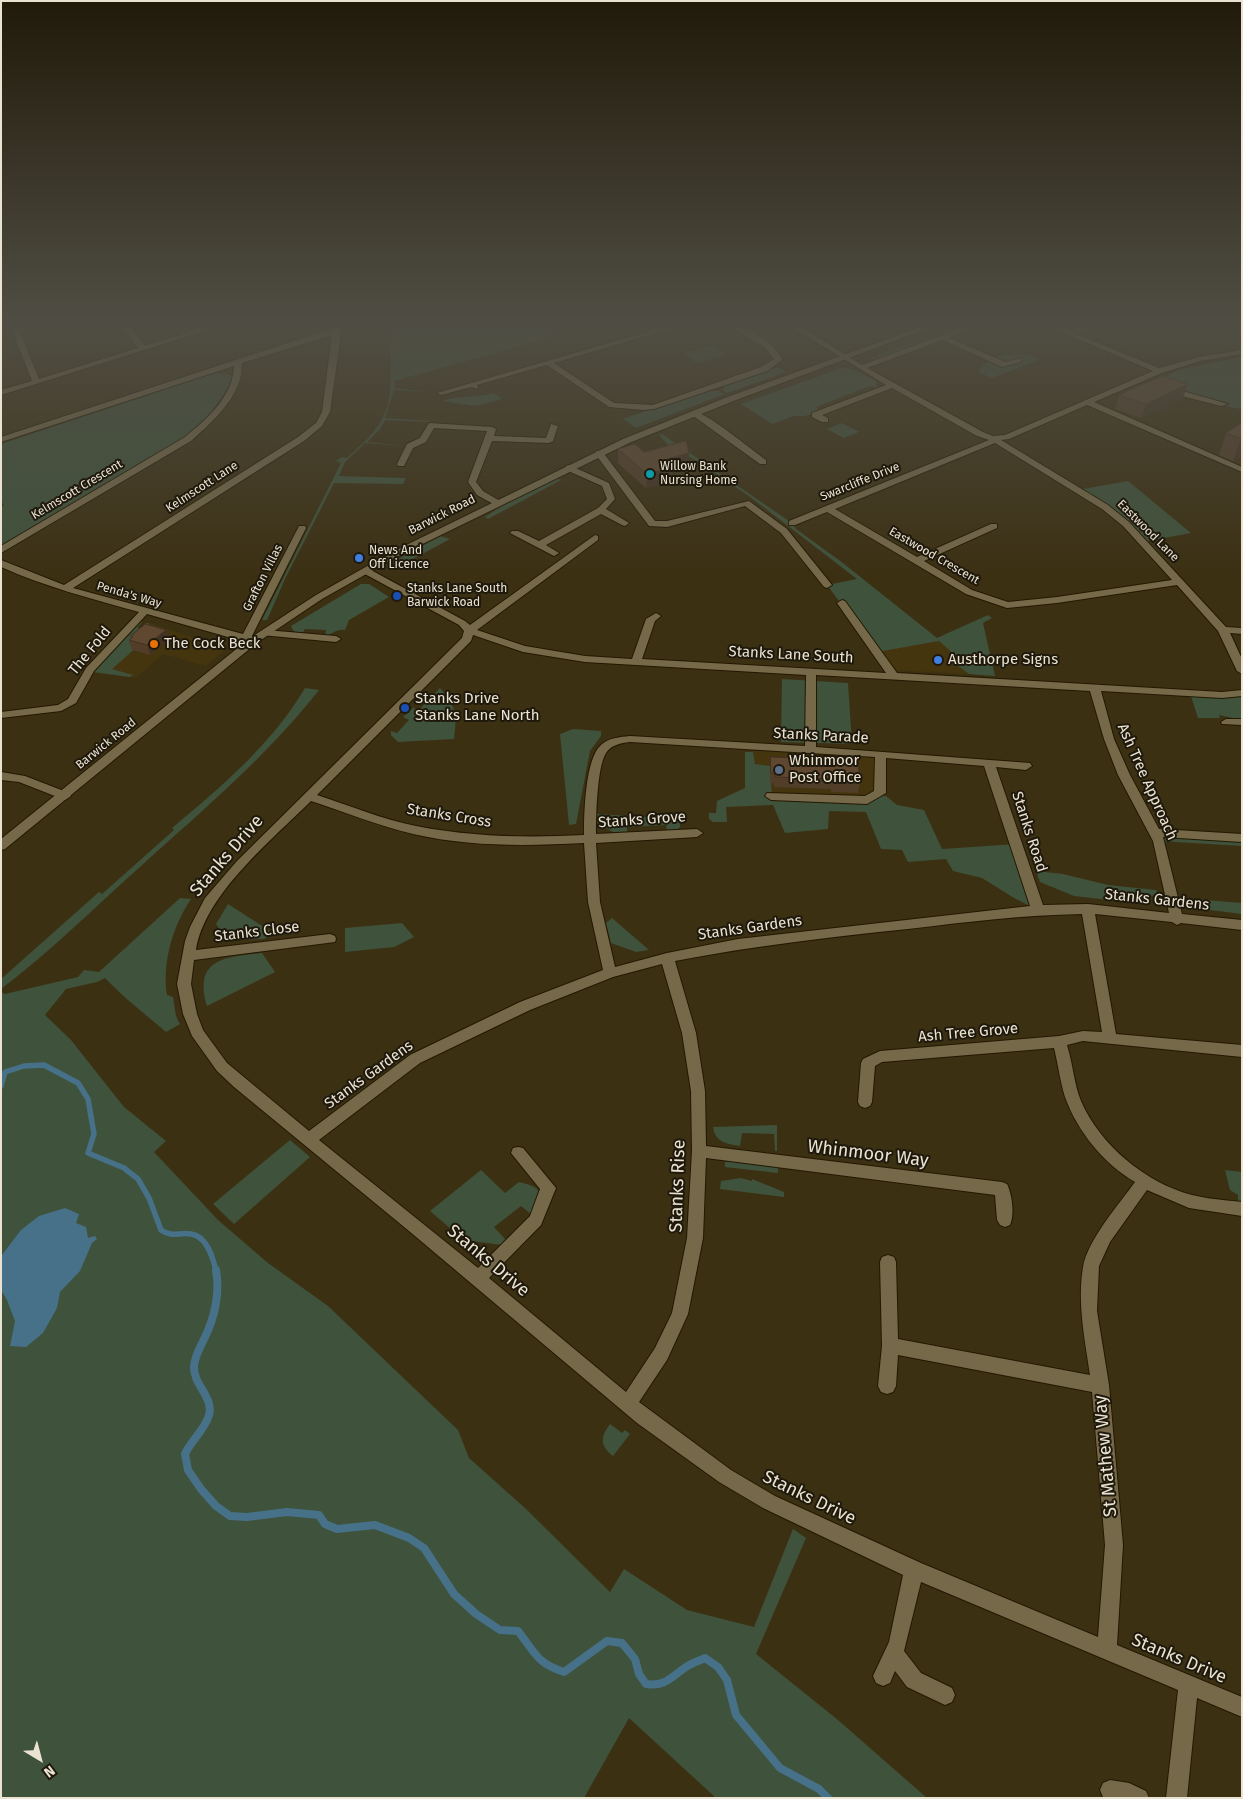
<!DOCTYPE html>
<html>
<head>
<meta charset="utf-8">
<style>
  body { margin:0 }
  #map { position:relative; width:1243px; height:1799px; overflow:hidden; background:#3c3013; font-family:"Fira Sans",sans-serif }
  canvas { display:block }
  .frame { position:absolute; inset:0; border:2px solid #ebe3d2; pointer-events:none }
  .north { position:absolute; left:15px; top:1734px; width:50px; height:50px; -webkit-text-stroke:4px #1e190c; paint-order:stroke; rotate:143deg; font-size:14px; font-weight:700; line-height:20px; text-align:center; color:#ebe3d2 }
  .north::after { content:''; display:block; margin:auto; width:18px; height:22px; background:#ebe3d2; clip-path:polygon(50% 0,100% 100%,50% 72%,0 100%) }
</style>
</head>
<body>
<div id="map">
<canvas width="1243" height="1799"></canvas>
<div class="frame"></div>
<div class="north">N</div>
</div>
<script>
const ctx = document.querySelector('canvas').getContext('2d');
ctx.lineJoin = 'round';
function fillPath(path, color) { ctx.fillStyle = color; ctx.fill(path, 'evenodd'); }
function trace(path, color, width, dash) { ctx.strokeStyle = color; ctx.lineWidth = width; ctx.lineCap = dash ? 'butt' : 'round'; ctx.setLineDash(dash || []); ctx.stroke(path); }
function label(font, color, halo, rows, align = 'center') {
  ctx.font = font + ' "Fira Sans",sans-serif'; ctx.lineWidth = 4; ctx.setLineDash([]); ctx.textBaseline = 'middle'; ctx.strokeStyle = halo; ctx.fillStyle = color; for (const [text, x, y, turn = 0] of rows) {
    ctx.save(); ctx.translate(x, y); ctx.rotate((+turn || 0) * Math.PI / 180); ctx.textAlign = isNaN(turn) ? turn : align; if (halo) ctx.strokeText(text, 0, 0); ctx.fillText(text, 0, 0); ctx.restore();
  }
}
const built = new Path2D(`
  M149,623L224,648V651L206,666L163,654L136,678L99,673Z
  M923,628L983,675L891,670L869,641Z
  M752,747L881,754L877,796H771L752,789Z`);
const green = new Path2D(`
  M391,327H544L556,336L394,381L395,388L426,392L394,390L385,418L429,421L428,422L385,420L380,429L367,442L404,446L365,443L345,462L339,476L406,478L403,484L334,483L285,579L267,620H262L341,463L336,461L342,457L347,458C357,448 369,439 377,427C396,402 390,369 390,341L394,339Z
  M956,327H967L874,361L871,358Z
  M713,345L727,354L698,363L683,354Z
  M1027,354L1039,360L992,378L978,372C994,351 1003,356 1027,354Z
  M1242,357V409L1224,406L1226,402L1196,396L1154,381L1182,369Z
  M778,367L786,372L727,393L722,390L724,388L723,384Z
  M842,368L852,369L876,381L877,388L870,386L816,407L821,410L805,416H793L772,424L741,404Z
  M215,373L227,374L232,376V378C220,404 203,423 181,440L1,545V507L4,506L1,500V444Z
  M705,390L719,391L725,394L636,428L623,419Z
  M494,393L502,399L475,406L442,401C459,395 476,398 494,393Z
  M842,423L859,432L844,438L827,429Z
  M662,434L792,523L796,529L843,563L937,638L988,615L992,618L983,623L995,676L969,674L957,665L956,656L939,641L877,652L827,585L857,579L753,499L702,464L669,446L659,435Z
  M557,478L561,480L488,519L485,517L503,505Z
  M1128,481L1191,533L1142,542L1126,524L1077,490Z
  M440,536L450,539L400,566L393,562Z
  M361,584H369L389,597L349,620L345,630C336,629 333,634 325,636L326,630L305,629L302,634C297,633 293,632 291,626Z
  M139,622H142L137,628H141L146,623H149L144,629L137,647L112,669L133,675L130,677L92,672Z
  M782,679L848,683L852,744L781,742Z
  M305,688L319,690C267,756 203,810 141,866C95,907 50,952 1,989V979L99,892L102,894L174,830L172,828C221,787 272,744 305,688Z
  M440,688C457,707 457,716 454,739L398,742L391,735V731L397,733L409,720L403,717L413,708L419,710Z
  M1190,693H1242V720L1219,715L1220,718H1198Z
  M573,729L601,731V736L590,751L576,824L569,825L560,734Z
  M745,752H753L755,764L770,766L772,796H886L897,805L924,810L942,849L1016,844L1038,910L1014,898L982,878L953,871L946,859L908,862L902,850L881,849L866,812L829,811L828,829L785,833L773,805L726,807L727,822H713L709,819V813H716L717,801L745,788Z
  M596,814L680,819V827L673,833L668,834L666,825L627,827V835H618L596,822Z
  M1156,833L1242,838V846L1159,841Z
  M1036,871L1063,874L1108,885L1156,890L1157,893L1141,903L1119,901L1074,896L1040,882Z
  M180,898L191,899C173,926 162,962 167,995L173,997C175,1006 174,1015 180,1024L166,1032C145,1014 124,998 105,978L97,982L66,989L45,1015L71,1040L124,1107L166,1141L154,1152L218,1220L268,1263L328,1306L458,1430L469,1458L525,1508L610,1592L624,1569L687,1610L754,1627L793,1529L806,1538L756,1654L838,1720L927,1798H716L629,1718L584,1798H1V992L5,994L78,977L84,970L99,972Z
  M1193,899L1242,903V914L1210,910Z
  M228,904L270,931L269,936L264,939L228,940L216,924Z
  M612,918L649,950L636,952L611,943L606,923Z
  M402,923L414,937L394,947L345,952V928Z
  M262,953L275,972L207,1006C193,958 226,957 262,953Z
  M777,1125V1151H775L774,1134L742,1133L740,1146C727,1144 715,1142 713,1127Z
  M290,1140L310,1157L234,1224L213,1204Z
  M733,1161L778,1167V1173L725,1167V1162Z
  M481,1170L505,1193L519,1182C543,1188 541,1190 533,1212L531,1214L521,1206L494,1227L506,1240L502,1245L464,1240L430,1211Z
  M1225,1170L1242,1172V1201H1238V1195L1230,1190Z
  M741,1178L752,1181V1179L784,1192V1197L720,1189L721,1181Z
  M610,1424L622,1433L625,1430L630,1434L613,1456C600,1446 600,1437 610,1424Z`);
const water = new Path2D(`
  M65,1208L79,1214L76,1223L86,1227L88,1238L95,1236L97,1239L92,1243L80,1271L60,1292L57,1308L43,1333L26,1347L10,1346L15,1321L7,1300L1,1290L2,1255L21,1230L39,1216Z`);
const streamFar1 = new Path2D(`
  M1,1086L5,1072L24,1066L44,1065L78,1083L88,1099L94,1134L88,1153L124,1168L138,1179L149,1198L161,1230C172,1238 179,1232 191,1234C207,1236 213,1258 216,1271`);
const stream = new Path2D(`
  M216,1270C220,1292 215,1317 205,1337C201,1346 195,1355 194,1366C193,1385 214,1397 209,1415C205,1430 191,1440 185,1454L188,1470L201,1489L216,1506L230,1516L247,1517L287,1512L319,1515L325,1524L337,1529L375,1525L409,1538L424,1548L454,1594L476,1614L500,1630L518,1631C534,1651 537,1664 564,1672L607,1641L622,1643L635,1659L639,1674L646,1684C665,1687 671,1677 686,1667C692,1663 699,1661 705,1658L718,1667L727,1680L736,1715L780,1768L819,1789L828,1798`);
const street = new Path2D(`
  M11,327H18L39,379L138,348L123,327H130L145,346L205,327H217L1,395V390L32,381Z
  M333,327H340L341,333L330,412L322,426L304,441L73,588L243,634L298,528L299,526H305L306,528L252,636L258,638V642L242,641L147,614L94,671L76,703L61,711L1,718V712L58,705L68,699L86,668L139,612C92,599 46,587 1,567V560L64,585L298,437L316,423L322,412L332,335L242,363C241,369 242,374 240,379C233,404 210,424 191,441L1,553V546L185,437C207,419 233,397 234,366L1,442V437L324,331H333Z
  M664,327H676L554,363L614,403L653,405L761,367L774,359L764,347L731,327C748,327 776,343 782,360L767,371L654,409L643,410L609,407L547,365L477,385L478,389L471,387L441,395L437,393Z
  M792,327H801L862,365L964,327H975L949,338L1005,362L1021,358V362L1002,367L943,340L867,368L983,432L993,436L1005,435L1153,371L1050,327H1060L1070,331L1083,327H1095L1076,334L1159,368L1199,357L1242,350V354L1200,361L1162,373L1094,402L1242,467V472L1087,405L1009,439L1001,440L1108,505L1129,522L1226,627L1242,628V634L1230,633L1242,659V674L1237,671L1218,631L1177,585L1057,603L1007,608L966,594L827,512L795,525H789V521L989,440L977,436L892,388L822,415L828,418V422H822L812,417V413L886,385ZM995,443L1102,509L1123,526L1172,580L1057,597L1008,602L972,590L924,561L997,528V524H991L917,557L835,509Z
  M1166,388H1172L1228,404L1221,406L1166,392Z
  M692,411C704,410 753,451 766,460V464H760L692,415Z
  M429,423L492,427L496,429L494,436L546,438L551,424L558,426L553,441L549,443L492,441L476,482L483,491L500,501L501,503L497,506L477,495L468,482L487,431L434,428L426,442L413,448L404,466H398L397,464L407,444L420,438Z
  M596,451H602L655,521H667L749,501L787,529L832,585L827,588L824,587L781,533L745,506L667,527L649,526L596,455Z
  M569,465L609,483L615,499L606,509L629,523L625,526L622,525L601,514L546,545L559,553L554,556L510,533L512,531H518L539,541L598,508L607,499L602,486L566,470V466Z
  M595,535L598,536V540L477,630L525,646L585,656L632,659L646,619L656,613L661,616L655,621L642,659L886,673L837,603L842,600L845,601L897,673L1222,692L1242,690V696L1222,698L1101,691L1114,739L1130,775L1159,829L1242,834V842L1163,837L1182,914L1242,920V930L1181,923L1177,925L1172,922L1095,914L1116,1034L1242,1045V1057L1083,1041L1067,1045C1073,1064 1074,1084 1081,1101C1100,1145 1146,1183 1192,1195C1208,1199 1225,1200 1242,1202V1216L1189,1208L1147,1190L1110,1242L1099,1266L1097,1311L1109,1385L1123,1545L1117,1645L1242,1697V1717L1197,1698L1187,1798H1166L1178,1690L921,1582L904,1651L921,1673L952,1688L955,1695L952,1702L945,1705L907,1687L895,1671L890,1683L883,1686L876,1683L873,1676L889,1642L903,1575L763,1508L719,1482L637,1423L409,1231L234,1087L217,1071L192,1036L183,1014L177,984L185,941L190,927L205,898L237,861L462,638L464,631L459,625L363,573V569H369L465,621L470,625ZM473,635L523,652L585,662L806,675L805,746L630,736C620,737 608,738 601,745C585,759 584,814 584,835C528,838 472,837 416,826C384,820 348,805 317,795L471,641ZM816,675L1090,691L1104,739L1118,775L1153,841L1169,913L1088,904L1043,905L996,767L1026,770L1032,766L1030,763L816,747ZM630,742L875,757L874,791L865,796L767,793L765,796L771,800L867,804L886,793V758L984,766L1030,906L738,939L667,953L615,967L600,902L596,843L697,837L703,833L697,829L596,834C596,817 597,767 606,753C611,745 621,743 630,742ZM311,801C345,812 379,826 413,834C469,847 527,846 584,843L588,902L603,970L520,1002L410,1055L309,1131L227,1063L203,1030L197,1014L191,984L194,960L335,942L336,939L335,936L330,934L196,950C205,894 272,840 311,801ZM1082,914L1102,1032L1083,1031L1059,1036L880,1051L863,1059L861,1063L858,1102L860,1106L865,1108L870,1106L872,1102L875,1066L882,1062L1054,1048C1058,1064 1060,1081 1065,1097C1077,1131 1104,1164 1135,1182C1119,1204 1087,1241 1083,1267C1077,1303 1085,1340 1090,1375L898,1339L896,1262L894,1257L888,1255L882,1257L880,1262L882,1346L878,1386L881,1392L887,1394L893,1392L896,1386L898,1355L1092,1392L1105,1545L1098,1637L921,1563L775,1496L731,1470L639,1402L667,1360L688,1314L703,1238L706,1158L995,1195L997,1220L1000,1225L1005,1227L1010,1225C1015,1215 1012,1194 1007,1184L1002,1182L706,1146L705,1091L696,1033L675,961C752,946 830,937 908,929C966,922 1024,915 1082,914ZM662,964L682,1033L691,1091L692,1151L687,1238L672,1313L655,1348L626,1392L489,1278L541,1225L556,1188L523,1148L518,1147L513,1148L511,1153L540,1189L530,1216L478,1268L319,1140L420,1063L530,1010L613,977Z
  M265,630L336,636L341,639L336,642L261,635L260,633Z
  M1226,719H1242V725L1222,724L1221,722Z
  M1,772L25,776L69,793L71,796L65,800L19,782L1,780Z
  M1110,1780L1129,1783L1146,1791L1149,1798L1103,1797L1100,1790L1103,1783Z`);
const secondary = new Path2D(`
  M921,327H932L736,400L629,443L400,555L322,599L258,642L5,849L1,850V839L250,638L316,595L394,551L623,439L730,396Z`);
const wall = new Path2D(`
  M1119,395L1183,398L1141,418L1115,409Z
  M1242,423V457L1233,461L1219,455L1226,433Z
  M618,449L689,467L672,472L671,477L663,479V484L646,488L618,463Z
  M166,630L169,640L150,655L132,650L129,640L132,638L131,636Z
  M771,757L860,783L858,793L831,792V789L774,787V783H770V767Z`);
const shadedWall = new Path2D(`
  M1188,384L1183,398L1141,418L1146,404Z
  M1241,439H1242V457L1233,461Z
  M689,453V467L672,472L671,477L663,479V484L646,488L647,474L659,467L667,459Z
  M166,630L169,640L150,655L147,645Z`);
const building = new Path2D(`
  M1162,376L1188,384L1146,404L1119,395Z
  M1242,423V439L1226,433Z
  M686,441L689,453L667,459L672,463L659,467L663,470L647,474L618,449L635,444L644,452Z
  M146,624L166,630L147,645L129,640L133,637L131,636Z
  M771,757L858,761L860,783L833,782V779L775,777V773H771Z`);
const markers = [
  [650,474,5,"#0f9aa8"],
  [359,558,5,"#3f7fe0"],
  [397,596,5,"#1a4fb4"],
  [154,644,5,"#e8710a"],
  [938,660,5,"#3f7fe0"],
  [405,708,5,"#1a4fb4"],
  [779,770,5,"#5c6f8a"]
];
const farPoinames = [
  ["Willow Bank",660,467],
  ["Nursing Home",660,481],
  ["News And",369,551],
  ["Off Licence",369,565],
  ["Stanks Lane South",407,589],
  ["Barwick Road",407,603]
];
const farStreetnames = [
  ["Swarcliffe Drive",860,482,-22],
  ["Kelmscott Lane",202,487,-33],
  ["Kelmscott Crescent",77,490,-31],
  ["Barwick Road",442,515,-27],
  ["Eastwood Lane",1148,531,45],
  ["Eastwood Crescent",934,556,30],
  ["Grafton Villas",263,578,-63],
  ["Penda's Way",129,595,16],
  ["Barwick Road",106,744,-39]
];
const poiNames = [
  ["The Cock Beck",164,644],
  ["Austhorpe Signs",948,660],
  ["Stanks Drive",415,699],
  ["Stanks Lane North",415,716],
  ["Whinmoor",789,761],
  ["Post Office",789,778]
];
const streetNames = [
  ["The Fold",90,651,-51],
  ["Stanks Lane South",791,655,3],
  ["Stanks Parade",821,736,3],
  ["Ash Tree Approach",1147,782,66],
  ["Stanks Cross",449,816,9],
  ["Stanks Grove",642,820,-4],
  ["Stanks Road",1029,832,72],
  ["Stanks Gardens",1157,900,6],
  ["Stanks Gardens",750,928,-8],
  ["Stanks Close",257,932,-7],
  ["Ash Tree Grove",968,1033,-5],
  ["Stanks Gardens",369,1075,-36]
];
const nearStreetnames = [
  ["Stanks Drive",227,856,-49],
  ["Whinmoor Way",868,1154,7],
  ["Stanks Rise",678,1186,-88],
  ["Stanks Drive",488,1261,40],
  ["St Mathew Way",1106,1456,-95],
  ["Stanks Drive",809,1498,26],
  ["Stanks Drive",1179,1659,23]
];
fillPath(built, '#44350f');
fillPath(green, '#3f523b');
fillPath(water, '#477188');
trace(streamFar1, '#477188', 5.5);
trace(stream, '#477188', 8);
trace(street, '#231800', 2);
trace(secondary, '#231800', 2);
fillPath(street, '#76694a');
fillPath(secondary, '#76694a');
fillPath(wall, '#523d29');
fillPath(shadedWall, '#423222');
fillPath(building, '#5f4730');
trace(building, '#423222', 1);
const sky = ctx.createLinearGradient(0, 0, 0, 579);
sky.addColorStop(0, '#211a0a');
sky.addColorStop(0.56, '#504e44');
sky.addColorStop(1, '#504e4400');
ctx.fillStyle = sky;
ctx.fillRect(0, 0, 1243, 579);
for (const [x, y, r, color] of markers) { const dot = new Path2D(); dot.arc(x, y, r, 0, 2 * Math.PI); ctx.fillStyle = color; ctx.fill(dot); trace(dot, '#1e190c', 2); }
label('12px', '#ebe3d2', '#1e190c', farPoinames, 'left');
label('12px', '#ebe3d2', '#1e190c', farStreetnames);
label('15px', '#ebe3d2', '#1e190c', poiNames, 'left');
label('15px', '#ebe3d2', '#1e190c', streetNames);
label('18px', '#ebe3d2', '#1e190c', nearStreetnames);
</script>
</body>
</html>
